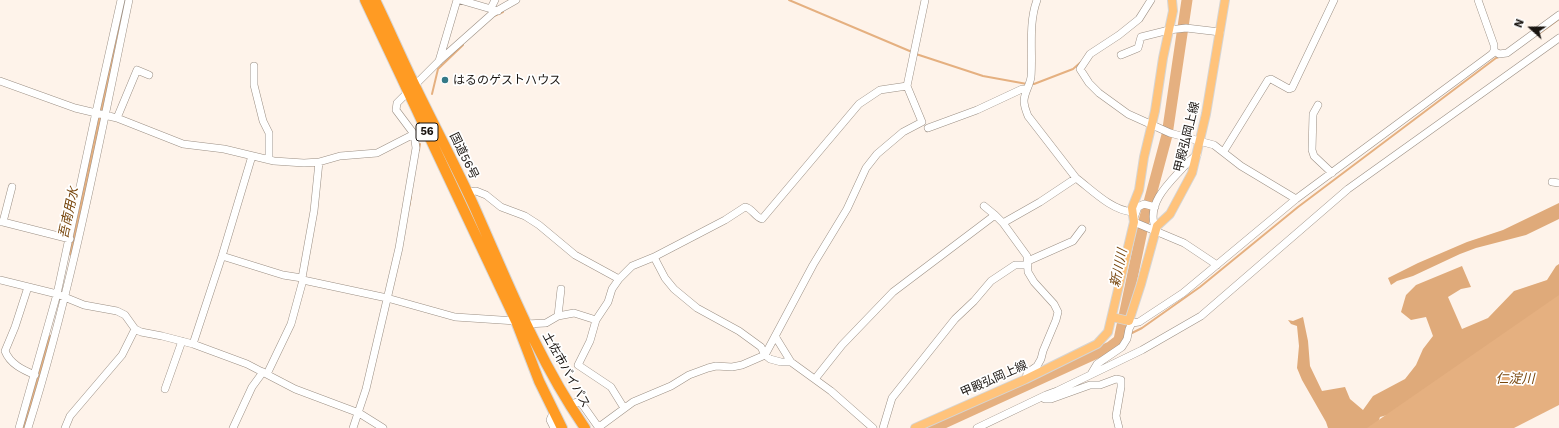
<!DOCTYPE html>
<html>
<head>
<meta charset="utf-8">
<style>
  body { margin:0 }
  #map { position:relative; width:1559px; height:428px; overflow:hidden; background:#fef3ea; font-family:"Work Sans",sans-serif }
  canvas { display:block }
  .north { position:absolute; left:1511px; top:8px; width:40px; height:40px; -webkit-text-stroke:3px #fff; paint-order:stroke; rotate:291deg; font-size:11px; font-weight:700; line-height:16px; text-align:center; color:#1a1511 }
  .north::after { content:''; display:block; margin:auto; width:14px; height:18px; background:#1a1511; clip-path:polygon(50% 0,100% 100%,50% 72%,0 100%) }
</style>
</head>
<body>
<div id="map">
<canvas width="1559" height="428"></canvas>
<div class="north">N</div>
</div>
<script>
const ctx = document.querySelector('canvas').getContext('2d');
ctx.lineJoin = 'round';
function fillPath(path, color) { ctx.fillStyle = color; ctx.fill(path, 'evenodd'); }
function trace(path, color, width, dash) { ctx.strokeStyle = color; ctx.lineWidth = width; ctx.lineCap = dash ? 'butt' : 'round'; ctx.setLineDash(dash || []); ctx.stroke(path); }
function label(font, color, halo, rows, align = 'center') {
  ctx.font = font + ' "Work Sans","Noto Sans JP",sans-serif'; ctx.lineWidth = 3.5; ctx.setLineDash([]); ctx.textBaseline = 'middle'; ctx.strokeStyle = halo; ctx.fillStyle = color; for (const [text, x, y, turn = 0] of rows) {
    ctx.save(); ctx.translate(x, y); ctx.rotate((+turn || 0) * Math.PI / 180); ctx.textAlign = isNaN(turn) ? turn : align; if (halo) ctx.strokeText(text, 0, 0); ctx.fillText(text, 0, 0); ctx.restore();
  }
}
const forest = new Path2D(`
  M1559,203V219L1526,235L1476,248L1460,254L1413,276L1397,281L1391,285L1388,278L1418,263L1467,242L1503,230Z
  M1559,264V305L1391,414L1380,417L1376,428H1328L1326,422L1302,380L1297,368L1299,346L1297,326L1291,324L1288,320L1293,321L1303,317L1308,341L1310,366L1322,391L1345,387L1350,399L1363,410L1373,396L1405,379L1416,365L1423,349L1433,336L1426,317L1411,320L1401,312L1406,295L1416,285L1462,266L1471,287L1461,289L1448,297L1462,329L1488,318L1514,291L1547,280L1556,266Z`);
const water = new Path2D(`
  M1559,295V405L1514,428H1367Z`);
const stream = new Path2D(`
  M789,0L912,52
  M494,16L503,12
  M1540,33L1559,19
  M916,54L983,76L1027,84
  M1031,84H1034L1073,69L1081,62
  M432,94L438,69L463,45
  M419,150L420,144
  M409,207L411,196
  M1130,334L1142,328L1200,287L1298,207L1496,58L1499,57
  M1119,340L1125,337`);
const canal = new Path2D(`
  M72,253L125,0
  M23,428L51,338`);
const river = new Path2D(`
  M933,428L1110,347L1119,340L1144,221L1167,135L1187,0`);
const minor = new Path2D(`
  M460,0L498,11
  M1037,0C1028,24 1033,52 1031,77C1030,85 1024,93 1024,101C1024,106 1026,111 1028,116L1076,178
  M1151,0L1139,19L1119,35L1090,54L1080,69L1089,83L1099,93L1128,114L1170,133L1214,145L1241,166L1296,199
  M491,8L495,0
  M1494,51L1499,54L1507,53L1559,15
  M1121,55L1138,48L1141,37L1169,30L1186,28L1220,32
  M439,61L457,0
  M254,66V85L263,121L269,133V160
  M0,81L75,108L117,118L183,144L224,149L274,161L304,163L319,162L340,156L377,153L414,134
  M1318,105L1313,114L1312,150L1314,156L1332,173
  M117,118L137,70L149,75
  M928,128L977,110L1022,89H1027
  M1224,151L1268,80L1271,79L1289,89L1292,88L1334,0
  M1552,182L1559,183
  M467,192L476,191L486,195L501,207L525,216L539,225L575,255L619,279
  M984,206L995,215
  M1134,218L1138,207L1144,204L1155,207
  M0,222H3L70,239
  M3,222L12,187
  M1134,222L1184,243L1217,265
  M1003,223L1040,202L1076,178C1092,190 1111,210 1132,212
  M1157,226L1154,224C1149,203 1166,186 1179,172C1185,166 1190,159 1197,155
  M222,256L283,275L302,278L303,280
  M654,257L665,278L674,289L697,308L739,331L761,347L765,355L770,359L781,362H791
  M1028,261L1073,241L1082,229
  M302,278L314,211L319,162
  M0,280L57,294L84,305L117,311L125,315L135,329L141,332L162,336L193,344L247,364L295,389L359,413L383,428
  M28,287L15,327L5,351C10,364 23,370 35,375
  M558,316L561,289
  M596,320L608,302L612,289L619,279L632,266L654,257L725,220L745,207C752,208 755,217 762,219L859,104L880,90L907,86
  M1129,321L1132,323L1139,322L1183,293L1296,199L1492,54L1494,51V45L1478,0
  M775,336L791,362L831,391L873,428
  M193,344L222,256L252,156
  M267,374L291,324L303,280L387,298L455,317L516,321L526,324L546,323L558,316L574,313L596,320L590,341L578,365L611,387L624,408
  M1091,374L1097,364L1122,347L1127,339L1129,329L1132,323
  M815,379L842,345L893,292L995,215L1003,223L1027,256L1028,272L1034,282L1054,304L1058,312L1056,320L1043,351L1041,359L1037,366L1027,373L1026,379
  M165,389L182,341
  M569,405L577,402L582,404L599,428
  M553,413L550,420L554,428
  M599,427L633,402L671,386L689,375L708,368L716,366L732,367L742,365L765,355L813,265L847,209L866,168L877,154L903,132L922,122L907,86L925,0
  M19,428L57,294L96,112L121,0
  M28,428C72,288 99,144 129,0
  M65,428L70,416L122,355L135,329
  M233,428L252,387L263,372
  M353,428L366,389L399,248L416,148L414,134L396,110L397,103L439,61L493,13L516,0
  M883,428L892,398L955,319L974,301L991,281L1015,265H1028
  M977,428L1046,395
  M1119,428L1116,416L1121,387V380L1116,379L1100,385H1090L1051,399H1045L1046,395L1057,391L1142,350L1201,316L1348,189L1559,38`);
const major = new Path2D(`
  M1112,317L1129,321L1141,284L1157,226L1170,214L1192,173L1206,114L1225,0
  M915,428L1026,379L1097,344L1108,332L1134,222L1132,208L1139,190L1144,157L1155,111L1163,58L1173,11L1172,0`);
const highway = new Path2D(`
  M365,0L516,321L539,381L562,428
  M375,0C389,29 402,59 416,88C435,127 455,165 473,204C507,280 537,359 585,428`);
const markers = [
  [445,80,4,"#347987"]
];
const shields = [
  [427,132,22]
];
const shieldNames = [
  ["56",427,132]
];
const poiNames = [
  ["はるのゲストハウス",453,80]
];
const streetNames = [
  ["甲殿弘岡上線",1187,137,-76],
  ["国道56号",464,156,64],
  ["土佐市バイパス",566,370,61],
  ["甲殿弘岡上線",994,379,-24]
];
const waterNames = [
  ["吾南用水",69,213,-78],
  ["新川川",1119,268,-78],
  ["仁淀川",1515,379]
];
fillPath(forest, '#dfaa7a');
fillPath(water, '#e5b080');
trace(stream, '#e5b080', 2);
trace(canal, '#e5b080', 6);
trace(river, '#e5b080', 11);
trace(minor, '#9b8f84', 8);
trace(major, '#d6d5d4', 10);
trace(highway, '#d6d5d4', 12);
trace(minor, '#fff', 7);
trace(major, '#ffc37b', 8);
trace(highway, '#ff9b23', 10);
for (const [x, y, r, color] of markers) { const dot = new Path2D(); dot.arc(x, y, r, 0, 2 * Math.PI); ctx.fillStyle = color; ctx.fill(dot); trace(dot, '#fff', 1.5); }
for (const [x, y, w] of shields) { const box = new Path2D(); box.roundRect(x - w / 2, y - 9, w, 18, 3); ctx.fillStyle = '#fff'; ctx.fill(box); trace(box, '#1a1511', 1); }
label('bold 11px', '#1a1511', null, shieldNames);
label('12px', '#1a1511', '#fff', poiNames, 'left');
label('12px', '#1a1511', '#fff', streetNames);
label('italic 13px', '#77450b', '#fff', waterNames);
</script>
</body>
</html>
